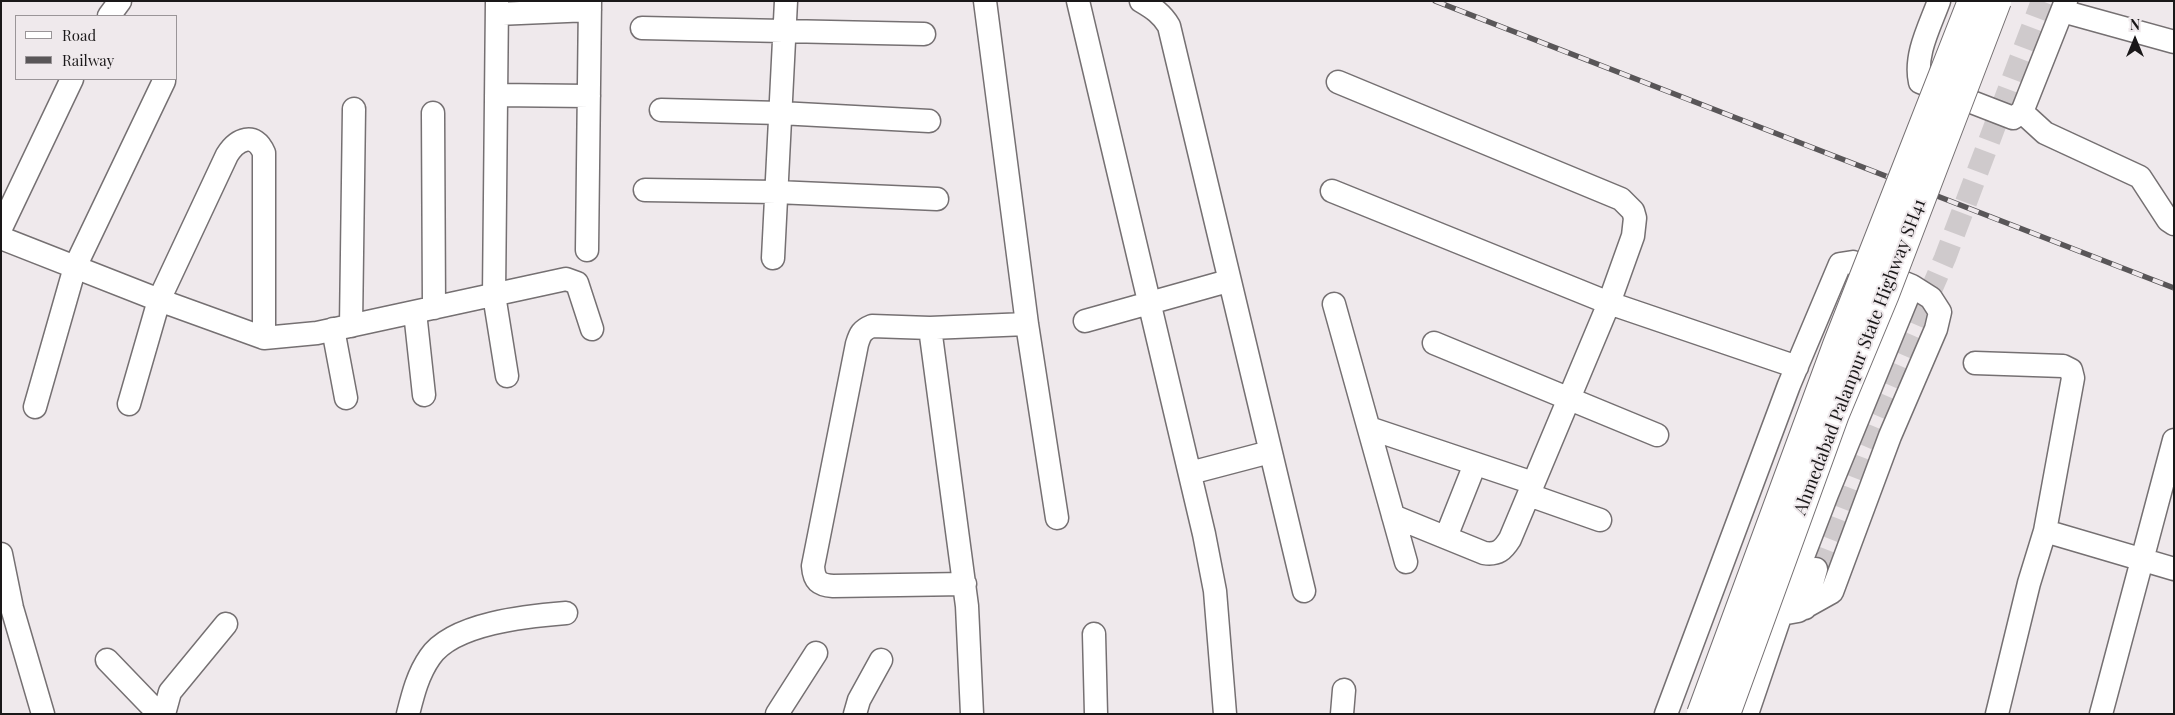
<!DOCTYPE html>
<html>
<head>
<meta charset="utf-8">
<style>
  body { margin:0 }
  #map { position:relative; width:2175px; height:715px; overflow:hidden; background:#efe9ec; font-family:"Playfair Display",serif }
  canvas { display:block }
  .frame { position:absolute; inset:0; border:2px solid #1a1819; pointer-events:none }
  .legend { position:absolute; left:15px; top:15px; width:162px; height:65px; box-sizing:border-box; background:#efe9ec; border:1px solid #9a9598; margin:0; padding:6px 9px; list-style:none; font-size:15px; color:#1a1819 }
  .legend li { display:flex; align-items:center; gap:10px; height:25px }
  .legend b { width:25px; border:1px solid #9a9598 }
  .north { position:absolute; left:2110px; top:15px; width:50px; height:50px; -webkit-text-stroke:4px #efe9ec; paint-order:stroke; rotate:0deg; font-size:14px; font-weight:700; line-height:20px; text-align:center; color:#1a1819 }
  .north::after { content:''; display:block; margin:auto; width:18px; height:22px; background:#1a1819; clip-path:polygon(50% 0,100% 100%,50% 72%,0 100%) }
</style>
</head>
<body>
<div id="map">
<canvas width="2175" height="715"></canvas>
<div class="frame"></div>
<ul class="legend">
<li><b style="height:6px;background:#fff"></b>Road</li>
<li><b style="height:6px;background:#595658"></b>Railway</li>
</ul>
<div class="north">N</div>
</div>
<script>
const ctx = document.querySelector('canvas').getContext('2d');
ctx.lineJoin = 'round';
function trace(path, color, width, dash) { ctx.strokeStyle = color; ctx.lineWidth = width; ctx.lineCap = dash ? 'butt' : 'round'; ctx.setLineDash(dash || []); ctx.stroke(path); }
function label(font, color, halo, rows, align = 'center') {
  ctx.font = font + ' "Playfair Display",serif'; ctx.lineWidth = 4; ctx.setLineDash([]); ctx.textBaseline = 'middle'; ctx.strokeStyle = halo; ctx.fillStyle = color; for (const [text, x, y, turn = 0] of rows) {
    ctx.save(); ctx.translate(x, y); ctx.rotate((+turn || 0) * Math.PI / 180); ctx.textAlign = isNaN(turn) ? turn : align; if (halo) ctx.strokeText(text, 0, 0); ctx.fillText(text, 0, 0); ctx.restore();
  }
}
const minorTunnel = new Path2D(`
  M1816,569L1862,450L1945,258L2042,1`);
const minor = new Path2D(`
  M497,1L494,295L507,376
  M985,1L1027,324L1057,518
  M1078,1L1204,534L1215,591L1225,714
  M1141,1C1153,8 1162,14 1169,26L1304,591
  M1939,1C1930,26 1914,55 1920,82L2013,118L2022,112L2066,1
  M2062,11L2174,42
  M497,14L590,10
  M109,16L120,1
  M642,28L924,34
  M1338,82L1621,199L1633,211L1635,218L1633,236L1609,303L1510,539C1503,550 1498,555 1484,553L1393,516
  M496,95L589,96
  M661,110L780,113L929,121
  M2022,112L2045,133L2140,177L2168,220L2174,224
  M433,113L434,308
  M645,190L776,192L937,199
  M1332,191L1609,303L1797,367
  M1,228L72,79
  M1,238L159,300L264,338L317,333L566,279L577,283L592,329
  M587,250L590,1
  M773,258L786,1
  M1334,304L1406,562
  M415,312L424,395
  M1085,321L1228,281
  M351,326L354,109
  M930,328L967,606L972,714
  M333,329L346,398
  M1434,343L1657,435
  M1975,363L2063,366L2071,370L2073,378L2045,531L2029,583L1997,714
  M129,404L159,300L227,155C237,139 255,131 264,153V338
  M35,407L75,267L164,81
  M1369,428L1533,483
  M1190,473L1270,452
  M1529,495L1600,520
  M2045,531L2174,569
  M1446,537L1475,464
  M1,554L12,608L43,714
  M965,584L833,586C819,585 814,581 813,566L857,344C860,334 862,330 872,326L930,328L1027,324
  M1805,608L1816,569
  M1781,614L1798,611L1832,592L1890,436L1936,329L1940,312L1931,298L1912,286
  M1094,634L1096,714
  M107,660L159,714
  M164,714L170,692L226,624
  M408,714C413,694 418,674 430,657C453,623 528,616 566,613
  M777,714L816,653
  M855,714L859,700L881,660
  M1342,714L1344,690
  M1666,714L1789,385L1840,264L1853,262L1912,286L1827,494L1781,614L1747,714
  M2101,714L2174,440`);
const rail = new Path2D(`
  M1435,1L2174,288`);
const majorBridge = new Path2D(`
  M1701,714L1837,345L1972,1
  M1726,714L1835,414L1885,294L1997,1`);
const streetNames = [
  ["Ahmedabad Palanpur State Highway SH41",1860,357,-69]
];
trace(minorTunnel, '#cfcacc', 22, [22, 11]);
trace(minor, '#757072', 25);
trace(minor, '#fff', 22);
trace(rail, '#595658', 5.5);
trace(rail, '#efe9ec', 4, [11]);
trace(majorBridge, '#757072', 30, []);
trace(majorBridge, '#fff', 28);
label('18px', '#1a1819', '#efe9ec', streetNames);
</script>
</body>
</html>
